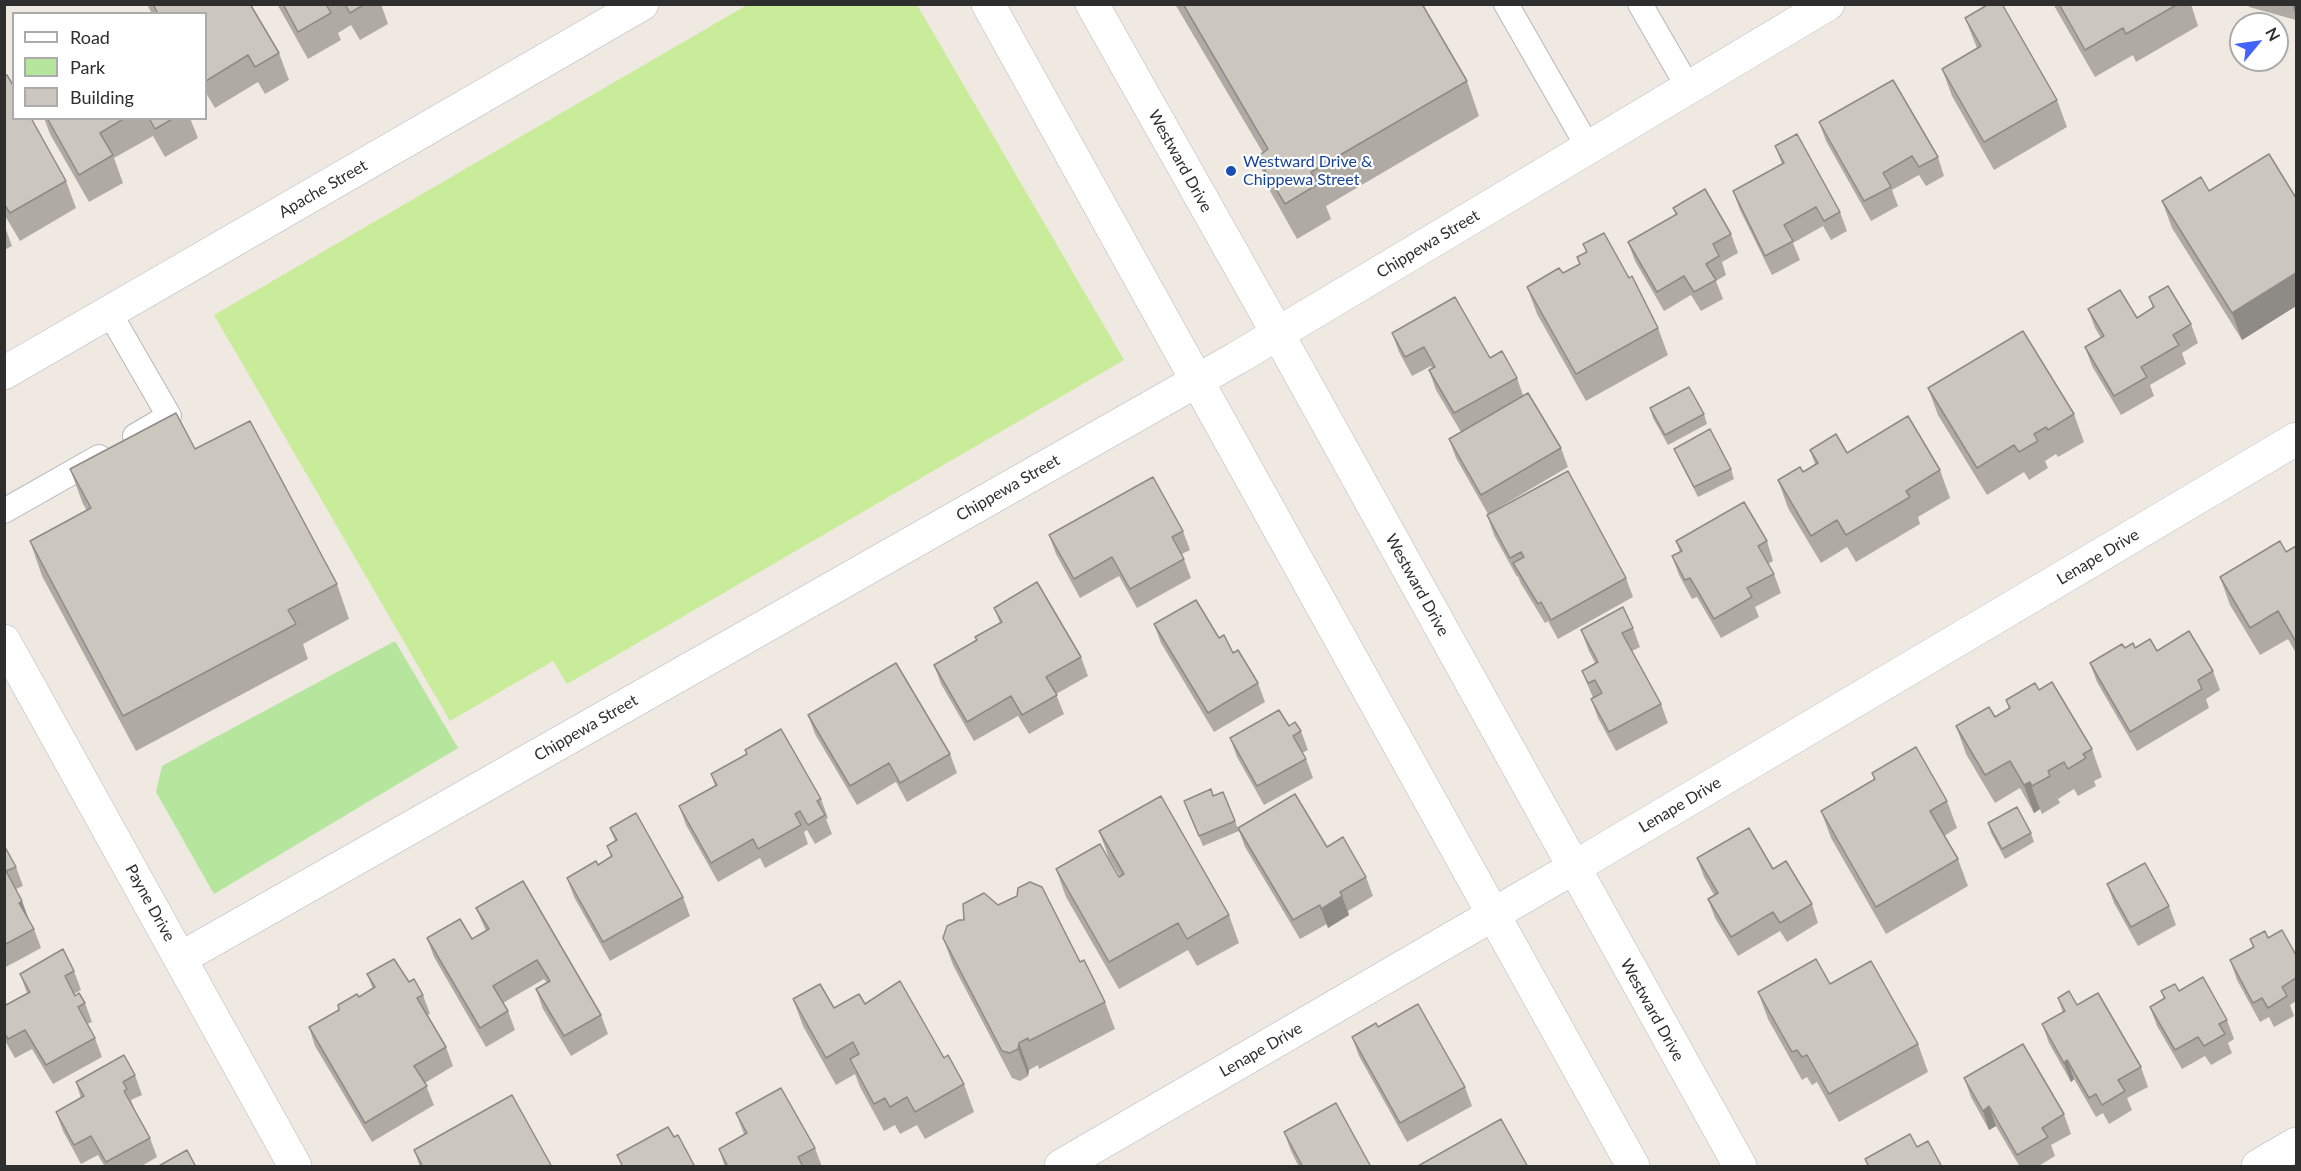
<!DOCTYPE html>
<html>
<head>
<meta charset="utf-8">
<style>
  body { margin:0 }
  #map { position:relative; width:2301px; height:1171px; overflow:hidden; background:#efe9e1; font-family:Lato,sans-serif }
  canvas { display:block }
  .frame { position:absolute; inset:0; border:6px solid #2e2e2e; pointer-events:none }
  .legend { position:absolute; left:12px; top:12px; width:195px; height:108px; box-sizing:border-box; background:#fff; border:2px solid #ababab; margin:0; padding:8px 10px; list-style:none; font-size:18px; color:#2e2e2e }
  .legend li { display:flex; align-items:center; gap:12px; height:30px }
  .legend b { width:30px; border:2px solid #ababab }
  .north { position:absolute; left:2229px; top:12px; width:60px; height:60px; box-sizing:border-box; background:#fff; border:2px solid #ababab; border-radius:50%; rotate:61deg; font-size:16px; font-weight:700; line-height:24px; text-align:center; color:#2e2e2e }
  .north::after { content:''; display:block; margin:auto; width:21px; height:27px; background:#4264fb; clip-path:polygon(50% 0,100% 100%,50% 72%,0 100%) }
</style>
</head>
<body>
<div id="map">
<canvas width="2301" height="1171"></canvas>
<div class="frame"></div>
<ul class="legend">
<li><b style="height:8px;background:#fff"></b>Road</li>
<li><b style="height:16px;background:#b6e59e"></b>Park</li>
<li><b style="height:16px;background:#cbc7bf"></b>Building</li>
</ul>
<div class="north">N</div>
</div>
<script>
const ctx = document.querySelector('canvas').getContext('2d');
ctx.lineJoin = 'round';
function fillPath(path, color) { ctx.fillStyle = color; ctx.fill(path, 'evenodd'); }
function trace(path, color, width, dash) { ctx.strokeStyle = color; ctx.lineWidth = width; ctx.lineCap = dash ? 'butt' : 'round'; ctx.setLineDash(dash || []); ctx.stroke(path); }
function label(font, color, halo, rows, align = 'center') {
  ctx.font = font + ' Lato,sans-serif'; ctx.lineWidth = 4.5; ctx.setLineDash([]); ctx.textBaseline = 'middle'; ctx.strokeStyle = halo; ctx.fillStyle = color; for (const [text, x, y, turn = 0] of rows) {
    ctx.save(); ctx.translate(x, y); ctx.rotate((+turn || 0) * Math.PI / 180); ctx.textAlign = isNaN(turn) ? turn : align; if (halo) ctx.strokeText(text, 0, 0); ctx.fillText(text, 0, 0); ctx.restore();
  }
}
const green = new Path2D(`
  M395,641L458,748L214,894L156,792L162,766Z`);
const pitch = new Path2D(`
  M747,5H917L1124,360L567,684L553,661L450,721L214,315Z`);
const service = new Path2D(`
  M1506,4L1588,147
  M1640,4L1688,87
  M109,312L169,416L135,436
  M4,511L99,457`);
const minor = new Path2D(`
  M4,373L642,4
  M4,641L295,1166
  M181,958L1237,358L1828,4
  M1061,1166L1573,868
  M2258,1166L2296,1144`);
const tertiary = new Path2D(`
  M988,4L1633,1166
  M1092,4L1278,334L1740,1166
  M1573,868L2296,439`);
const wall = new Path2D(`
  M147,4H250L279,53L289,80L265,94L258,82L215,108L206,93V14H152Z
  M277,4H381L388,24L360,40L351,25L338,33L341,40L308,59Z
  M1175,4H1422L1467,81L1479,116L1326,206L1331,219L1297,239L1270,191L1257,157L1263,153Z
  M2053,4H2191L2198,26L2136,62L2133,55L2095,77Z
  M2248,4H2296V20L2249,7Z
  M1965,18L2057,100L2067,127L1994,170L1952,96L1942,69L1977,48Z
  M4,76L66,181L76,208L20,241L4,214Z
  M44,118H190L198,138L165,157L153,136L114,158L123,183L89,202L50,134Z
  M1819,122L1938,157L1944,176L1926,186L1919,175L1892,190L1898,206L1871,221L1826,141Z
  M1775,146L1840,212L1847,231L1831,240L1823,226L1793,243L1800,260L1772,275L1740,210L1733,191L1782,164Z
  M2209,191L2296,198V306L2242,340L2172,228L2162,201Z
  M1673,208L1731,234L1738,253L1722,262L1726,275L1716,281L1723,299L1701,311L1691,295L1664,311L1635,261L1628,242L1676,215Z
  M4,224L12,246L4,250Z
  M1583,244L1629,278L1658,328L1668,355L1586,401L1537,314L1527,287L1563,273L1579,264L1577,257L1586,252Z
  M2149,297L2191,324L2198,343L2182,353L2186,364L2150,385L2154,396L2121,415L2092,366L2085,347L2101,338L2095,328L2088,309L2137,318L2153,308Z
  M1392,333L1490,358L1517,378L1523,395L1561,448L1568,467L1488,514L1456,458L1449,439L1461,432L1436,390L1429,370L1432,369L1431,366L1412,376L1399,352Z
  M1928,388L2074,414L2084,442L2058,457L2056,454L2045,461L2048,468L2029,480L2024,472L1987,495L1938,415Z
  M1650,408L1704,414L1707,424L1668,445L1653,418Z
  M195,449L337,584L349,619L303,644L308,659L136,751L42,576L30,541L87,511L83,504L70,469Z
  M1674,449L1731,469L1734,479L1698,497L1678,458Z
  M1810,450L1847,453L1940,470L1950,498L1918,517L1920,524L1856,562L1847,547L1821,563L1788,508L1778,480L1803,472L1815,464Z
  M1487,515L1626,578L1633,597L1558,639L1548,621L1545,623L1520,582L1518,576L1517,577L1494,535Z
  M1183,531L1190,550L1182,554L1191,578L1137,608L1119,576L1080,598L1056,554L1049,535Z
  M1676,541H1767L1773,561L1768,564L1774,574L1781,593L1755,607L1759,617L1721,638L1697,597L1692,599L1679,575L1672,556L1680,552Z
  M2296,546V653L2288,639L2260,655L2230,605L2220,577L2286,552Z
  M994,608L1081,657L1088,676L1056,694L1064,714L1029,734L1018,716L974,741L941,684L934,665L976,640L1000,623Z
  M1154,624L1219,638L1233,653L1258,683L1265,702L1214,732L1161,643Z
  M1633,628L1640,647L1632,651L1661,704L1668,723L1616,751L1598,718L1591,699L1593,698L1582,671L1595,663L1588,649L1581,630Z
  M2125,648H2135L2157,651L2213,671L2220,690L2206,699L2209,708L2137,751L2097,682L2090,663Z
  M2039,690L2092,749L2102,777L2094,781L2096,786L2078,796L2074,789L2058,799L2060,803L2042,814L2040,809L2034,813L2020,788L1995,803L1966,754L1956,726L1995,717L2009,709L2006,700Z
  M808,715L950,754L957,773L907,802L896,782L857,805L815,734Z
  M1289,726L1301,731L1308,750L1302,753L1306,759L1313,778L1264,805L1237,757L1230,738Z
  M1872,773L1947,801L1957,828L1944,836L1958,859L1968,886L1886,934L1831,838L1821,811L1874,780Z
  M711,774L821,799L828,818L826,819L832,834L815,844L807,830L804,832L808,844L765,868L760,858L718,882L686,825L679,806L715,786Z
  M1213,796L1235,821L1239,831L1203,846L1184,801Z
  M1988,823L2031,833L2034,842L2005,859L1991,833Z
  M610,828L683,897L690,916L610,961L574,897L567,878L598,865L611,857L607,846L615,841Z
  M1238,828L1327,847L1366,877L1373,896L1348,911L1349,915L1328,928L1327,924L1300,939L1245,847Z
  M1099,831L1229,915L1239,943L1197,966L1188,950L1119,989L1066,897L1056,869L1120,876L1109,858Z
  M4,847L16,867L23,886L16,889L29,920L34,929L41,948L4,968Z
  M1697,858L1773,869L1812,904L1818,923L1787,942L1780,931L1738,956L1715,918L1708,899L1714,895L1704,877Z
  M2107,884L2169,906L2176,925L2138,946L2114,903Z
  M998,905L1080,962L1105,1002L1115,1029L1039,1069L1038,1065L1029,1070L1028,1076L1020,1081L1012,1078L953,965L943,938L964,920Z
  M476,908L601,1015L608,1034L571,1056L543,1009L536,989L547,983L544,979L503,1003L508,1011L515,1030L486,1047L434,957L427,938L472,939L486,931Z
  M2268,938L2296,955V1001L2290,1005L2294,1016L2274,1027L2269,1017L2260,1022L2237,980L2230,960L2253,947L2250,939Z
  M74,971L81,990L74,994L75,996L85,1003L92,1022L87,1024L95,1038L102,1057L53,1084L32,1049L15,1058L4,1039V1006L27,993L20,974Z
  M367,974L409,982L423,995L430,1014L427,1015L446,1047L453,1066L425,1083L434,1105L372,1142L315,1046L309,1027L373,989Z
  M1830,984L1918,1044L1928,1072L1839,1122L1817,1082L1812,1085L1807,1077L1802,1080L1768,1019L1758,992Z
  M2161,991H2179L2227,1020L2234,1039L2228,1043L2232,1053L2211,1065L2205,1056L2182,1069L2157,1026L2150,1007L2164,999Z
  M2058,998L2077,1005L2141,1067L2148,1087L2127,1098L2132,1110L2109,1124L2103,1113L2096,1117L2074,1079L2071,1082L2049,1043L2042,1024L2063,1013Z
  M793,999L834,1008L865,1004L944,1058L964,1084L974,1112L925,1139L917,1125L900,1134L895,1125L884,1131L860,1087L855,1074L836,1085L803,1026Z
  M1378,1027L1465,1087L1472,1106L1407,1142L1359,1056L1352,1037Z
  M135,1075L142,1095L131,1100L134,1108V1109L150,1138L157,1157L140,1167H105L98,1155L81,1164L63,1131L56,1112L81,1098L76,1082Z
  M1964,1078L2064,1114L2071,1134L2051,1145L2055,1156L2037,1167H2020L1996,1126L1989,1130L1971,1097Z
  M736,1113L815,1148L822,1167H725L719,1149L744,1134Z
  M1284,1132L1371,1167H1299L1291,1151Z
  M414,1150L552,1167H420Z`);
const shadedWall = new Path2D(`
  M2292,4H2296V17Z
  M2296,273V306L2242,340L2232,313Z
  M2030,782L2040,809L2034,813L2024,785Z
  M1342,896L1349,915L1328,928L1321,909Z
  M22,901L29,920L19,903Z
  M1019,1043L1029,1070L1028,1076L1018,1049Z
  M2067,1060L2074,1079L2071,1082L2064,1063Z
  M1989,1106L1996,1126L1989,1130L1983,1111Z`);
const building = new Path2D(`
  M153,4H250L279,53L255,67L248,55L206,81V14H158Z
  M283,4H329L327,6L331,13L298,32Z
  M345,4H365L350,13Z
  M1183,4H1422L1467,81L1311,172L1318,184L1285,204L1257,157L1268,149Z
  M1989,4H2002L2057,100L1984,142L1942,69L1981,46L1965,18Z
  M2059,4H2178L2126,34L2123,28L2085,50Z
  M7,75L14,87V118H31L66,181L10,213L4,204V76Z
  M1893,80L1938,157L1919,167L1912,156L1883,173L1891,187L1864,201L1819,122Z
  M47,118H125L100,133L113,155L79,175Z
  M149,118H174L155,129Z
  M1797,134L1840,212L1824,221L1816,207L1784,225L1793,241L1765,256L1733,191L1784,163L1775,146Z
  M2269,154L2296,198V273L2232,313L2162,201L2201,177L2209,191Z
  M1705,189L1731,234L1713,244L1719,256L1706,264L1716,280L1694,292L1684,276L1657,292L1628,242L1677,214L1673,208Z
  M1604,233L1629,278L1632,276L1658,328L1576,374L1527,287L1559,268L1563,273L1580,264L1577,257L1587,252L1583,244Z
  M2168,286L2191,324L2173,335L2179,345L2141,367L2147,377L2114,396L2085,347L2104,336L2088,309L2120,290L2137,318L2154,307L2149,297Z
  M1455,297L1490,358L1502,351L1517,378L1454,413L1429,370L1435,367L1424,347L1405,357L1392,333Z
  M2023,331L2074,414L2048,430L2046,427L2034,434L2038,441L2019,452L2014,445L1977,468L1928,388Z
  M1689,387L1704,414L1665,435L1650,408Z
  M1528,393L1561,448L1481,495L1449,439Z
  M176,413L195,449L250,421L337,584L288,610L296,624L123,716L30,541L91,508L70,469Z
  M1908,416L1940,470L1906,491L1910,497L1846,535L1837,520L1811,536L1778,480L1800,467L1803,472L1818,463L1810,450L1836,434L1847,453Z
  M1710,429L1731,469L1694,487L1674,449Z
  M1568,471L1626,578L1551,620L1541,602L1538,604L1513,563L1524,557L1521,552L1510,558L1487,515Z
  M1153,477L1183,531L1172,537L1184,559L1130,589L1112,557L1074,579L1049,535Z
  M1744,502L1767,541L1758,546L1774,574L1747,588L1752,597L1714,619L1690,578L1685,580L1672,556L1682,551L1676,541Z
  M2280,541L2286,552L2296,546V642L2278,611L2250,628L2220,577Z
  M1037,582L1081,657L1046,677L1057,695L1022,715L1011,696L967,722L934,665L977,640L975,637L1002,622L994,608Z
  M1196,600L1219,638L1224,635L1233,653L1238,650L1258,683L1208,713L1154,624Z
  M1623,607L1633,628L1622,633L1661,704L1609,732L1591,699L1602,693L1595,680L1588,683L1582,671L1598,662L1581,630Z
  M2189,631L2213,671L2198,680L2202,689L2130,732L2090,663L2122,644L2125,648L2133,643L2135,648L2150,639L2157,651Z
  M896,663L950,754L900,783L889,763L850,786L808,715Z
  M2052,682L2092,749L2083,754L2086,758L2068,769L2064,762L2048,771L2050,776L2032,786L2030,782L2024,785L2010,761L1985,775L1956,726L1989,707L1995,717L2010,708L2006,700L2035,683L2039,690Z
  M1279,710L1289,726L1295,722L1301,731L1293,736L1306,759L1257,786L1230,738Z
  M781,729L821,799L817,801L825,815L808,825L800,811L795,814L801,825L758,849L753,839L711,863L679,806L717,785L711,774L747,754L745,750Z
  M1916,747L1947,801L1930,811L1958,859L1876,907L1821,811L1875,779L1872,773Z
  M1211,789L1213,796L1223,792L1235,821L1199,836L1184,801Z
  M1295,794L1327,847L1343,837L1366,877L1340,892L1342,896L1321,909L1320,905L1293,920L1238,828Z
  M1161,796L1229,915L1187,939L1178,923L1109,962L1056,869L1100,844L1119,877L1124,874L1099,831Z
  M2017,807L2031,833L2002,849L1988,823Z
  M636,813L683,897L603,942L567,878L596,861L598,865L612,856L607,846L617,840L610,828Z
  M1749,828L1773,869L1786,861L1812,904L1780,923L1773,912L1731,937L1708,899L1718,893L1697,858Z
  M4,847H5L16,867L6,871L22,901L19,903L34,929L4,945Z
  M2145,863L2169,906L2131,927L2107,884Z
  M523,881L601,1015L564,1036L536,989L550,981L537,960L493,986L508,1011L480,1028L427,938L460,919L472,939L489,929L476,908Z
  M1030,882L1042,887L1080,962L1084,960L1105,1002L1029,1041L1028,1038L1019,1043L1018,1049L1010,1053L1002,1051L943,938L947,926L959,920H964L963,904L984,893L998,905L1017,896L1018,888Z
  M2282,930L2296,955V978L2282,987L2287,996L2268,1008L2262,998L2253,1003L2230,960L2254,947L2250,939L2265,931L2268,938Z
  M63,949L74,971L65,976L75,996L79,993L85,1003L78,1007L95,1038L46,1065L25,1030L8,1039L4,1032V1006L30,992L20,974Z
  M394,959L409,982L414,979L423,995L417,998L446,1047L414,1066L427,1086L365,1123L309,1027L339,1010L338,1005L357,994L359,997L375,987L367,974Z
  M1816,959L1830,984L1871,961L1918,1044L1829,1094L1807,1055L1802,1057L1797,1050L1792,1052L1758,992Z
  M2203,977L2227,1020L2219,1024L2225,1034L2204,1046L2198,1037L2175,1050L2150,1007L2165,998L2161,991L2175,984L2179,991Z
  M900,981L944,1058L948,1055L964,1084L915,1112L907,1097L890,1107L885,1098L874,1104L850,1059L859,1054L853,1042L826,1058L793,999L820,984L834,1008L859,994L865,1004Z
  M2069,991L2077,1005L2098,993L2141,1067L2118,1080L2125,1091L2102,1105L2096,1094L2089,1098L2067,1060L2064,1063L2042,1024L2065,1011L2058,998Z
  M1418,1004L1465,1087L1400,1123L1352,1037L1376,1023L1378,1027Z
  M2023,1044L2064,1114L2042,1128L2048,1137L2017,1155L1989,1106L1983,1111L1964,1078Z
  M124,1055L135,1075L123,1082L127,1089L124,1091L150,1138L106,1162L91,1136L74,1145L56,1112L84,1096L76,1082Z
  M781,1088L815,1148L798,1157L803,1167H728L719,1149L747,1133L736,1113Z
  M512,1095L552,1167H423L414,1150Z
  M1336,1103L1371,1167H1303L1284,1132Z
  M1501,1119L1528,1167L1418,1166Z
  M668,1127L674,1137L678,1135L695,1167H623L617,1155Z
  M1910,1134L1917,1147L1928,1141L1942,1167H1869L1865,1159Z
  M187,1150L196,1167H157Z`);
const markers = [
  [1231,171,6,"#1a4fb4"]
];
const streetNames = [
  ["Westward Drive",1180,161,61],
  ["Apache Street",323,189,-30],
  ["Chippewa Street",1428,244,-31],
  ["Chippewa Street",1008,488,-30],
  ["Lenape Drive",2098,557,-31],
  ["Westward Drive",1417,585,61],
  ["Chippewa Street",586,728,-30],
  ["Lenape Drive",1680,805,-31],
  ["Payne Drive",150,903,61],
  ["Westward Drive",1652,1010,61],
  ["Lenape Drive",1261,1050,-30]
];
const transitNames = [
  ["Westward Drive &",1243,162],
  ["Chippewa Street",1243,180]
];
fillPath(green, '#b6e59e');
fillPath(pitch, '#c9ec9a');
trace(service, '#b4b7c1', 26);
trace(minor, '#b4b7c1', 34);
trace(tertiary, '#b4b7c1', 34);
trace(service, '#fff', 24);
trace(minor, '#fff', 33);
trace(tertiary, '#fff', 33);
fillPath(wall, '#afaba4');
fillPath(shadedWall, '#8e8b86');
fillPath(building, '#cbc7bf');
trace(building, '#8e8b86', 1.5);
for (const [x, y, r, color] of markers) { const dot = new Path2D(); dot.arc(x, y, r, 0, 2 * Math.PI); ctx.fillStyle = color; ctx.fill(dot); trace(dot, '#fff', 2); }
label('16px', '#2e2e2e', '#fff', streetNames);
label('16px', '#164399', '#fff', transitNames, 'left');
</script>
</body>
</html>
